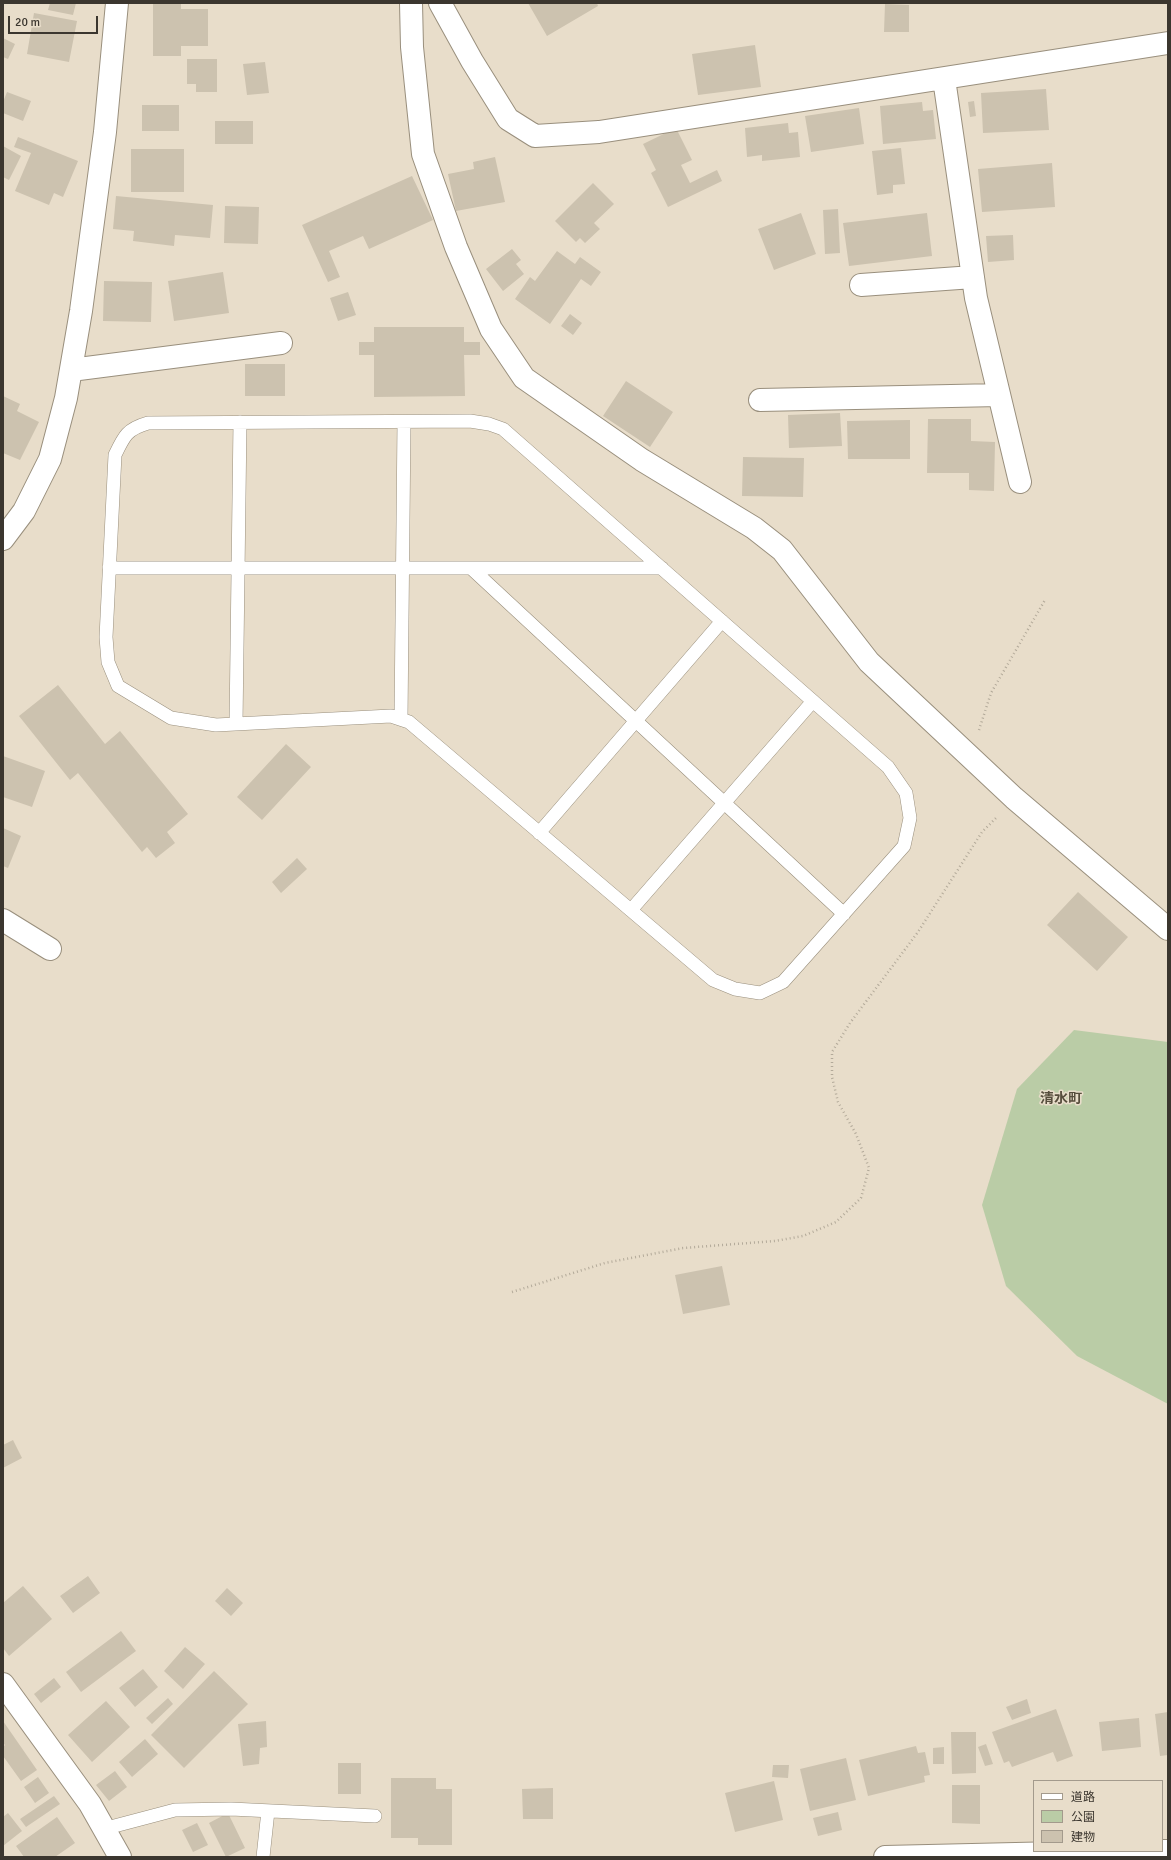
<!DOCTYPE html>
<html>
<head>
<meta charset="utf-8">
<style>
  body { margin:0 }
  #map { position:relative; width:1171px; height:1860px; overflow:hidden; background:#e8ddca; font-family:Signika,"Noto Sans JP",sans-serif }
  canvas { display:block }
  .frame { position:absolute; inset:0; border:4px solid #3b362f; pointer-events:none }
  .legend { position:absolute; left:1033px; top:1780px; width:130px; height:72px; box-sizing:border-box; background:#e8ddca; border:1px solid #a39a8c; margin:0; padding:5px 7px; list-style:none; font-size:12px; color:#3b362f }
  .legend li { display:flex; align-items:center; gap:8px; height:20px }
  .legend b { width:20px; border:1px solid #a39a8c }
  .scale { position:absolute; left:8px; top:16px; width:90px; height:18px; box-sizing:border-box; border:2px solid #3b362f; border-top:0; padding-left:5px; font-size:12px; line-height:14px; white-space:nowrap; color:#3b362f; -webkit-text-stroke:3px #e8ddca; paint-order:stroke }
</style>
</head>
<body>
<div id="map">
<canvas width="1171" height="1860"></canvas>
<div class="frame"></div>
<ul class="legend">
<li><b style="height:5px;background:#fff"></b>道路</li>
<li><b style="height:11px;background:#bacca6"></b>公園</li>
<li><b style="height:11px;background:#ccc2af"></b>建物</li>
</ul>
<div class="scale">20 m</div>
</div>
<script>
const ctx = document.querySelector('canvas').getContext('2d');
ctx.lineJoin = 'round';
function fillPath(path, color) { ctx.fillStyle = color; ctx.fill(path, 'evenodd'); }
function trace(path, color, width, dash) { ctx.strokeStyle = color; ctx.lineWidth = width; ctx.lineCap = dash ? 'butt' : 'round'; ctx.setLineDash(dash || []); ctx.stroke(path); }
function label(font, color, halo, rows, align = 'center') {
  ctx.font = font + ' Signika,"Noto Sans JP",sans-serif'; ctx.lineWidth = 3; ctx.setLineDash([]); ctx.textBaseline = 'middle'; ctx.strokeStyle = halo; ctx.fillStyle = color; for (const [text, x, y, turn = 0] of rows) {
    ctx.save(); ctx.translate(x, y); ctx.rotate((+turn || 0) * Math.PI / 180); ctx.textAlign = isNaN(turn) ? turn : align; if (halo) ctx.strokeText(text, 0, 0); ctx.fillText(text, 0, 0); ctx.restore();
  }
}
const green = new Path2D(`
  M1074,1030L1168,1042V1404L1077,1356L1006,1286L982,1205L1017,1089Z`);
const building = new Path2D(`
  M50,3H76L73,15L48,10Z
  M153,3H181V9H208V46H181V56H153Z
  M528,3H597L598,6L547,36Z
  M885,4L909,5V32H884Z
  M34,13L77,21L69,62L27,54Z
  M3,38L15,44L8,59L3,57Z
  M755,45L761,87L698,95L692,54Z
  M187,59H217V92H196V84H187Z
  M265,62L269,93L247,95L243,64Z
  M1046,89L1049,130L983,133L981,93Z
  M7,92L31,101L23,121L3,113V102Z
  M974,101L976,116L970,117L968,102Z
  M922,102L923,111L933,110L936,139L883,144L880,106Z
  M142,105H179V131H142Z
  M859,108L864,144L811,152L805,116Z
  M215,121H253V144H215Z
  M788,123L789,133L798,132L800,157L762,161V155L747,157L745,128Z
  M676,128L692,160L681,165L690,183L717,170L722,181L668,207L651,173L656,170L643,144Z
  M18,137L78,161L63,197L54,193L49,205L15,191L31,153L14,147Z
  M3,146L21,156L9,180L3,177Z
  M901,148L905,184L893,185V193L877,195L872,151Z
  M131,149H184V192H131Z
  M495,157L505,202L456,211L448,174L474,169L473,162Z
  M1052,163L1055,207L982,212L978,169Z
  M412,176L433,220L369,249L363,236L329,251L340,277L328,282L302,225Z
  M593,183L614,204L594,223L600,229L585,243L580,238L576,242L555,221Z
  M116,196L213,205L210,238L175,235L174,246L133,241L134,231L113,229Z
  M225,206L259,207L258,244L224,243Z
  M838,209L840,253L825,254L823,210Z
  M801,213L816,254L774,270L758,229Z
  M927,213L932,256L849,266L843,223Z
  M1013,235L1014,260L988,262L986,236Z
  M512,249L521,260L516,264L524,274L503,291L486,269Z
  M557,251L575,264L580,257L601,272L591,286L581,279L550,324L515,299L530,277L535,281Z
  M223,272L229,313L174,321L168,281Z
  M104,281L152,282L151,322L103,321Z
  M348,292L356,315L338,321L330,298Z
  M570,314L582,323L573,335L561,326Z
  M374,327H464V342H480V355H464L465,396L374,397V355H359V342H374Z
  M245,364H285V396H245Z
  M626,381L673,412L650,447L603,416Z
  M3,396L20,404L17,411L39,422L20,460L3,453Z
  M840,413L842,446L789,448L788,415Z
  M928,419H971V441L995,442L994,491L969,490V473H927Z
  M910,420V459H848L847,421Z
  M743,457L804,458L803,497L742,496Z
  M58,685L105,744L120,731L188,814L167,832L175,843L156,858L147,847L142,852L78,773L70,780L19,716Z
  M286,744L311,767L262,820L237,797Z
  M3,756L45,771L32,807L3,797Z
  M3,828L21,836L8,868L3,866Z
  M297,858L307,869L281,893L272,882Z
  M1078,892L1128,937L1097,971L1047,925Z
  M722,1266L730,1305L683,1314L675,1275Z
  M13,1440L22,1458L3,1468V1445Z
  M88,1576L100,1593L73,1613L60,1596Z
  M23,1586L52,1619L9,1656L3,1648V1603Z
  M227,1588L243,1603L231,1616L215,1601Z
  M121,1631L136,1651L81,1692L66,1672Z
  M185,1647L205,1664L183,1689L164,1671Z
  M143,1669L158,1687L135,1707L119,1688Z
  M214,1671L248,1704L184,1768L151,1735Z
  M54,1678L61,1687L41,1703L34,1694Z
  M168,1698L173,1704L152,1724L146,1718Z
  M1027,1699L1031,1713L1012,1720L1006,1707Z
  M106,1701L130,1727L92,1762L68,1735Z
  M1056,1709L1073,1756L1057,1762L1053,1752L1012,1767L1009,1761L1004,1763L992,1732Z
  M1168,1712V1755L1160,1756L1155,1714Z
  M1139,1718L1141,1747L1102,1751L1099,1722Z
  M3,1721L37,1770L21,1781L3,1756V1747L5,1745L3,1743Z
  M266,1721L267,1747L260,1748L259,1764L243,1766L238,1724Z
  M951,1732H976V1773L952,1774Z
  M145,1739L158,1754L132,1777L119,1762Z
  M986,1744L993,1764L985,1766L978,1747Z
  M916,1746L918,1753L925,1752L930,1775L924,1776L925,1782L868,1796L859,1760Z
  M944,1747V1764H933V1748Z
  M846,1758L856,1800L810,1811L800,1769Z
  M338,1763H361V1794H338Z
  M773,1765H789L788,1778L772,1777Z
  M115,1771L127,1787L109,1801L96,1785Z
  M38,1777L49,1793L35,1803L24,1787Z
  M391,1778H436V1789H452V1845H418V1838H391Z
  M774,1781L783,1820L735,1832L725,1793Z
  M952,1785H980V1824L952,1823Z
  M553,1788V1819H523L522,1789Z
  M54,1796L60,1804L26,1827L20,1819Z
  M838,1812L842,1830L818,1836L813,1818Z
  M8,1813L22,1831L3,1846V1817Z
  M228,1813L245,1848L226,1857L209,1823Z
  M57,1817L75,1843L55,1857H24L16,1846Z
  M197,1823L208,1845L193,1852L182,1830Z`);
const path = new Path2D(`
  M979,730L991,693L1045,600
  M512,1292L605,1263L683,1248L775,1241L803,1236L836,1222L861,1198L869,1168L856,1134L838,1102L832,1077V1052L850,1023L918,932L982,832L997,817`);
const service = new Path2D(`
  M470,421L489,424L503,429L888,767L906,793L910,818L904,846L783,982L760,993L735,989L713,980L409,722L391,716L216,725L171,718L118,686L108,662L106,637L115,455C124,436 127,429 148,423Z
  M109,568H662
  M471,568L844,914
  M401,719L404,422
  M236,724L240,422
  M539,833L722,621
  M631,910L813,701
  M103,1829L175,1810L231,1809L375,1816
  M263,1857L268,1811`);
const minor = new Path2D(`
  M411,3L412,47L423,154L456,247L491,329L524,378L642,460L754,528L782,550L869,662L1014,798L1168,929
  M440,3L472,61L508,119L535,136L599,132L1168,43
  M944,79L976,298L1020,482
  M861,285L973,277
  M71,370L281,343
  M760,400L999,395
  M3,539L24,511L50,459L66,398L81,311L105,132L117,3
  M3,920L50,949
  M3,1684L90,1804L120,1857`);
const tertiary = new Path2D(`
  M1162,1851H1168
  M885,1857L1146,1851`);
const quarterNames = [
  ["清水町",1061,1099]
];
fillPath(green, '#bacca6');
fillPath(building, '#ccc2af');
trace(service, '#998f7d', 14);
trace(minor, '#998f7d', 24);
trace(tertiary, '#998f7d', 24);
trace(path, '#b3aa9a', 2.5, [1, 3]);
trace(service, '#fff', 13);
trace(minor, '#fff', 22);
trace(tertiary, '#fff', 22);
label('bold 14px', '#574e3d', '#e8ddca', quarterNames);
</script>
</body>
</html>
